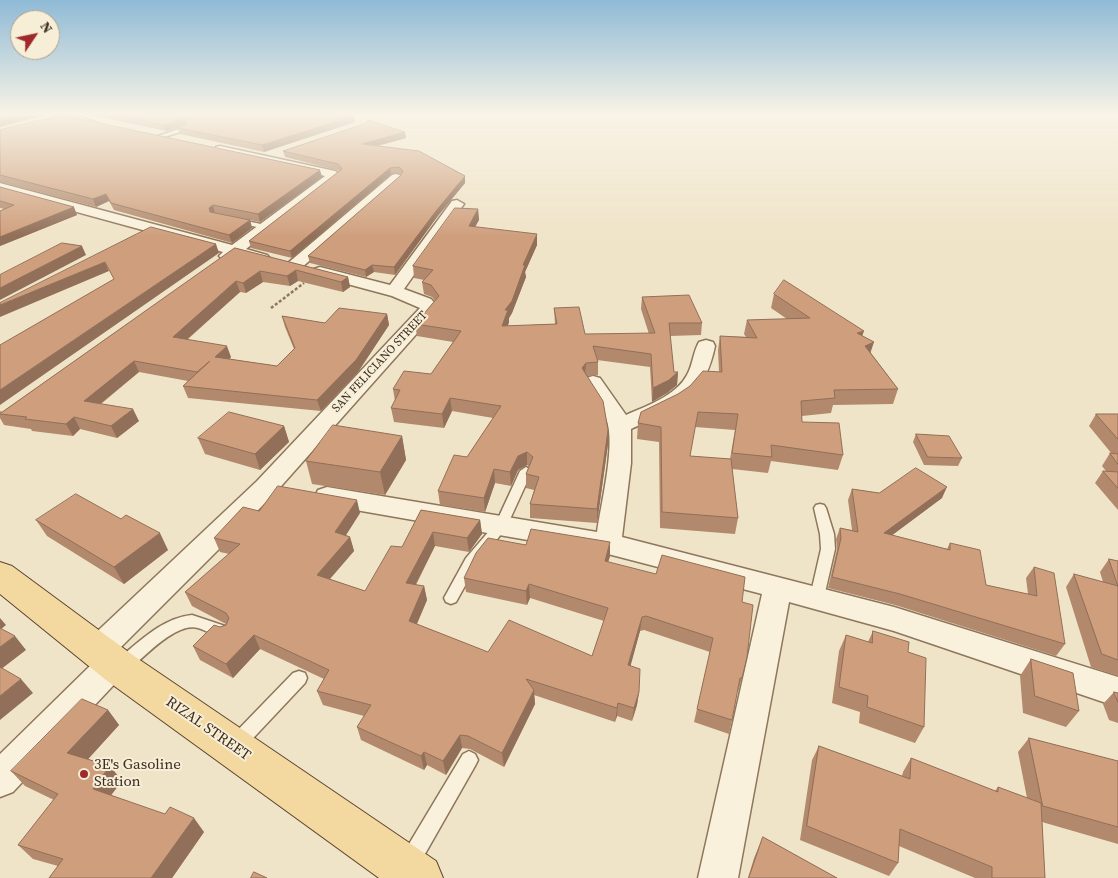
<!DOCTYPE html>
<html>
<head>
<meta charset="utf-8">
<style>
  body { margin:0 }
  #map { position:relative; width:1118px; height:878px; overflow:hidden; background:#f0e4c8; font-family:"Source Serif 4",serif }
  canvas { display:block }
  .north { position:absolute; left:10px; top:10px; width:50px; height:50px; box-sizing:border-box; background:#f7eed8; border:1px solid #ada18e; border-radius:50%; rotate:56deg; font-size:14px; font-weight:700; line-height:20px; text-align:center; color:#3d2e20 }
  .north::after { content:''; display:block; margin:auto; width:18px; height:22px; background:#9e2a2b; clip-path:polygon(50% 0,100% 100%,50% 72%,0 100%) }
</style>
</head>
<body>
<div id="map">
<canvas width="1118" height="878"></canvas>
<div class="north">N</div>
</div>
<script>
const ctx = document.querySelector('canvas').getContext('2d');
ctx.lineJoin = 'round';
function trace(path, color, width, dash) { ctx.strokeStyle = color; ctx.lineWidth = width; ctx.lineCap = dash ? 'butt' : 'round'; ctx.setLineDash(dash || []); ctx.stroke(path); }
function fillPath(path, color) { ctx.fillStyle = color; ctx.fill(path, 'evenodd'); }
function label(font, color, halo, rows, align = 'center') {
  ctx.font = font + ' "Source Serif 4",serif'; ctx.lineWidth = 4; ctx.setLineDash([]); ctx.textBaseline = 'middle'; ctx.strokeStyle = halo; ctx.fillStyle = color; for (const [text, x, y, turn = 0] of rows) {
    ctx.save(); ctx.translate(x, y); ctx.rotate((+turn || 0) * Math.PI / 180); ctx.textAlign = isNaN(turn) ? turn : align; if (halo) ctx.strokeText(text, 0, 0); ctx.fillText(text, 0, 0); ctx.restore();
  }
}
const path = new Path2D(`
  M271,308L304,283`);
const service = new Path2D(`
  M185,127L187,130L161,138L158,136Z
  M236,219L266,225L270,227L266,229L234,222L232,221Z
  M526,467L532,471L506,528L476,566L456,602L451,604L446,602L444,598L466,558L496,523L520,471Z
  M820,504L824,505L826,508L834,534L835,549L824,597L822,601L817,603L812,601L810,597L821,549L820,534L814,508L816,505Z
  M192,615L231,628L233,632L231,636C221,640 208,631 198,628C176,622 144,657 129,670L123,672L117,670L115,665L117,660C139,642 162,618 192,615Z
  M299,671L305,673L307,678L305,683L242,750L236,752L230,750L227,744L230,738L293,673Z
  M469,751L475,754L478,760L475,766L417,868L410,871L403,868L400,861L403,854L463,754Z`);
const minor = new Path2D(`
  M51,114H70L96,122L91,125Z
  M220,146L335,171L341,175L246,249L267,255L270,258L267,261L262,263L237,256L227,261L222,259L219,256L223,252L0,191V183L232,245L325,176L216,151V147Z
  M396,174L400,175L402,178L400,181L300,269H288L286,266L288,263L392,175Z
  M457,200L464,204L404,289L431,299L439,308L436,312L275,493L117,651L125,653L130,663L125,673L13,792L0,797V754L94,662L87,659L83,650L87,641L257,481L420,308L392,296L314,275L312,272L314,269L320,267L390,285L452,201Z
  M706,340L713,342L715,346C704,400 677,408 631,429V463L622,537L894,607L1118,677V707L894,631L789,602L738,878H698L762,594L608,554L327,505L318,502L315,496L318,490L327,487L597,532C601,504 614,452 608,425C605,409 592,395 583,382L586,378L593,376L600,378L626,415C646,406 676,396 687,375C693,365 693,352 699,342Z`);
const primary = new Path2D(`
  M0,562L12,566L134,656L436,861L443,878H379L106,680L0,594Z`);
const wall = new Path2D(`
  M86,114H342L355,122L264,152L180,134L178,128L179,127L166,131Z
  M0,130L322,177L260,222L225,215L250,220L252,228L232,243L114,210L109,201L96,207L0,182Z
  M405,132L406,138L376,146L465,183L437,217L395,275L374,272L366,277L310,263L308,256L400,176L401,174L400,173L391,174L292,258L251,248L249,241L340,171L285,157L283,151Z
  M0,187L77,215L0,246V211L4,209L0,208Z
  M478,209L479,220L475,227L537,245L525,272L526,277L512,313L509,318V322L508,326L555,324L554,308L585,334H649L641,309L642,297L702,323L701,335L670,336L674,372H678L677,385L667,393L652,402L650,367L597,360L598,362V375L587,376L608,430V444L597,523L530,518V504L534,490L526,488V474L529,467L527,465L518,470L511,486L495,483L485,512L440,505L438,491L467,457L493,418L452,411L444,428L394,422L391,408L395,401L393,389L431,374L453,342L417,336L415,324L435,301L432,297L424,294L422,282L424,280L414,278L413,266Z
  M235,248L348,277L350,287L343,292L298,281L290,286L263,282L246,293L240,292L187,340L231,357L230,359L277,366L294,349L285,327L282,316L325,323L387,314L389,325L358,372L321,411L188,398L183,386L188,381L139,372L101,404L139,421L117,438L80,429L73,436L32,431L31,429L4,425L0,418V412H2Z
  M774,294L862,336L871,353L898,389L893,404L833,405L831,413L802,416V422L843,455L838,470L771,461L768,473L732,469L738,518L735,534L660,528L659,442L637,439L638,423L678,394L719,372L718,350L720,336L746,337L744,334L747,320L787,319L771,308ZM695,427L735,430L730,459L690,456Z
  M1096,414H1118V510L1095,483L1103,471H1106L1102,466L1110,453L1112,454L1089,426Z
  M284,426L289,442L260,470L205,454L198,438Z
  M916,434L962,458L958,466L924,465L913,442Z
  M402,436L406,460L385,495L312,484L306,461Z
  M852,489L879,493L942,498L892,535L947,549L950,543L986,585L1028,594L1026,578L1034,567L1065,644L1056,656L895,605L828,588L837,549L836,539L840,528L852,530L848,500Z
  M421,510L480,520L482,534L469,552L435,546L416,585L424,586L427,600L417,624L488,652L592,656L604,621L530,598L527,605L466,592L464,578L526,545L610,556L608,562L742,602V678L738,692H737L732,720L729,734L694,722L710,652L644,630L640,631L630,666L639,692L637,705L632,721L617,716L615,722L534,695L535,704L504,767L470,749L462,748L446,775L427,765L424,770L361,740L357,727L364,716L323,705L317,691L324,679L260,649L233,678L200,660L193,646L220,627L226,624L192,606L185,592L229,554L220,552L214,538L259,511L360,513L346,535L350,537L354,551L330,579L365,591L402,547Z
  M36,520L168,550L124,584L47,536Z
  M1109,559L1118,561V676L1091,667L1066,587L1074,574L1103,582L1100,572Z
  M873,631L908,652L924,727L915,743L859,723L860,712L832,703L839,651L846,635L868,642Z
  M1031,659L1079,711L1066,727L1023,713L1020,676Z
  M1114,692L1118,693V723L1109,720L1103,704Z
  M108,710L119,725L88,759L110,766L122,781L111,795L204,832L172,878H49L58,866L33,859L18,845L54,800L25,786L11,771Z
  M1029,738L1118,761V844L1042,822L1045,878H975L899,846L898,863L889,876L800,840L812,760L819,746L902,776L903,772L911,758L995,791L998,787L1027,798L1018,752Z
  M763,837L837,878H748L754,858Z`);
const shadedWall = new Path2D(`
  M25,114H50L0,127V120Z
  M354,116L355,122L264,152L262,145Z
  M184,119L186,125L166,131L164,125Z
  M405,132L406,138L363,150L362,144Z
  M390,168L391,174L292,258L290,251Z
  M320,170L322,177L260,222L258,214Z
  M465,176V183L437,217L395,275L394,267L436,211Z
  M106,194L109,201L96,207L93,199Z
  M213,205L215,213L211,215L209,208Z
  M74,207L77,215L0,246V237Z
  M478,209L479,220L469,237V226Z
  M250,220L252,228L232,243L229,235Z
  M537,234V245L525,272L526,277L512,313L509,318V322L503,339L502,326L505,310L523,265Z
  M216,244L219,253L0,405V390Z
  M82,246L86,255L0,300V288Z
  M105,262L109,271L0,317V305Z
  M372,265L374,272L366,277L365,270Z
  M296,270L298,281L290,286L287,276Z
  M260,271L263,282L246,293L243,283Z
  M348,277L350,287L343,292L341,282Z
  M236,281L240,292L177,348L173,337Z
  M387,314L389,325L358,372L321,411L317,400Z
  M864,331L859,345L857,333Z
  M874,342L869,357L865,346Z
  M227,346L231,357L219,368L215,357Z
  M134,361L139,372L90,412L84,401Z
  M586,363L585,376L582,368Z
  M678,372L677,385L667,393L652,402L653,388Z
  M450,398L452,411L444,428L442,414Z
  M133,409L139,421L117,438L111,426Z
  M74,417L80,429L73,436L66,424Z
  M284,426L289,442L260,470L255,454Z
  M608,430V444L597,523V509Z
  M402,436L406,460L385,495L380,472Z
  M527,452V465L518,470L511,486L510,472L518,456Z
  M494,469L495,483L485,512L484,498Z
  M947,487L942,498L879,545L884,533Z
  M357,500L360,513L339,546L335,532Z
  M480,520L482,534L469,552L467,538Z
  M433,532L435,546L409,597L406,583Z
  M160,533L168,550L124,584L114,567Z
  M350,537L354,551L321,589L317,575Z
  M610,542V556L604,575L605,561Z
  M529,584L530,598L527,605L526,591Z
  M424,586L427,600L412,635L409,621Z
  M642,617L640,631L627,679L628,665Z
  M0,618L6,625L0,630Z
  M254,635L260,649L233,678L226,664Z
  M15,636L26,650L0,670V647Z
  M21,679L33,693L0,720V696Z
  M534,690L535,704L504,767L502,753Z
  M639,692L637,705L632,721L634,708Z
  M618,703L617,716L615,722L617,708Z
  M108,710L119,725L80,768L67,753Z
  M460,735L462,748L446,775L443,761Z
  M424,752L427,765L424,770L421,756Z
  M110,766L122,781L105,803L93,789Z
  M194,818L204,832L172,878H151Z`);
const building = new Path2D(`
  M0,114H25L0,120Z
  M113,114H342L354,116L262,145L178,128L187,124L184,119L164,125Z
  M62,115L320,170L258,214L213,205L209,208L210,212L250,220L229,235L111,203L106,194L93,199L0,175V130Z
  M368,120L405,132L362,144L419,151L465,176L436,211L394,267L372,265L365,270L308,256L400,176L403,171L399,167L390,168L290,251L249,241L342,169L338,164L283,151L367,123Z
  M0,187L74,207L0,237V211L14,205L0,201Z
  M455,208L478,209L469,226L537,234L523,265H525L512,301L505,310H508L502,326L557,324L554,308L579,307L585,334L655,333L642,297L689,295L702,323H669L674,372H678L669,380L653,388L651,354L593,346L598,362L586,363L582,368L603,401L608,430L597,509L530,504L539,477L526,474L533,457L527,452L518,456L510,472L494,469L484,498L438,491L454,455L467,457L501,406L450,398L442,414L391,408L400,390L393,389L404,371L431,374L461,331L415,324L439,296L431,285L422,282L433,270L413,266Z
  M151,227L216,244L0,390V345L114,279L105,262L0,305V303Z
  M62,243L82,246L0,288V275Z
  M235,248L348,277L341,282L296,270L287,276L260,271L243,283L236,281L173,337L227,346L215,357L277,366L295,348L282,316L325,323L339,308L387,314L356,360L317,400L183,386L210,361L197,372L134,361L84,401L133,409L111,426L74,417L66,424L25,419L27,417L0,414V412H2Z
  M784,280L864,331L857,333L874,342L865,346L898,389L834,390L835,398L801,401L802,422L839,423L843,455L771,445L772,457L732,453L738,414L698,412L690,456L731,459L738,518L662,512L661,427L638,423L641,412L678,394L690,386L703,371L722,372L720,336L757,338L747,320L810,318L774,294Z
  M229,412L284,426L255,454L198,438Z
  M1096,414H1118V439Z
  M333,425L402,436L380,472L306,461Z
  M916,434L949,436L962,458L928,457Z
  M1110,453L1118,454V464Z
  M916,468L947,487L884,533L950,550V543L980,550L986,585L1037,596L1034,567L1054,573L1065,644L900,594L832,577L841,538L840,528L858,532L852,489L879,493Z
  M1103,471L1118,472V488Z
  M278,486L357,500L335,532L350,537L317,575L365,591L391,546L402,547L421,510L480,520L467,538L433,532L406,583L424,586L409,621L488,652L509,620L592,656L608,608L529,584L526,591L464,578L476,553L488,538L526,545L531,529L610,542L605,561L656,574L662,555L745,577L742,602L753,605L747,657L742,678H740L732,720L697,709L713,638L646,616L642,617L628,665L640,669L639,692L634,708L618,703L617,708L526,679L534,690L502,753L468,736L460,735L443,761L424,752L421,756L357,727L371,705L317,691L329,670L254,635L226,664L193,646L214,625L220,627L226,625L229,618L226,613L185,592L240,544L214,538L243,507L259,511Z
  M76,494L121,519L126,515L160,533L114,567L36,520Z
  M1109,559L1118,561V586Z
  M1074,574L1118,586V660L1102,654Z
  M0,628L15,636L0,647Z
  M873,631L909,642L908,652L926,658L924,727L867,707L868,696L839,687L846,635L872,643Z
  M1031,659L1073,673L1079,711L1035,696Z
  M0,667L21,679L0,696Z
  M1114,692L1118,693V702Z
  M82,699L108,710L67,753L110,766L93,789L165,814L170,807L194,818L151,878H49L63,859L18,845L58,794L11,771Z
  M1029,738L1118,761V827L1043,806Z
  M819,746L910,779L911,758L998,792V787L1041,803L1045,878H992V867L900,829L898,863L807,826Z
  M763,837L837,878H749Z
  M254,872L267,878H251Z`);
const markers = [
  [84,774,5,"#9e2a2b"]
];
const streetNames = [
  ["SAN FELICIANO STREET",380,362,-47]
];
const nearStreetnames = [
  ["RIZAL STREET",208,729,35]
];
const nearPoinames = [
  ["3E's Gasoline",94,765],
  ["Station",94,782]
];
trace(service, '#8d765c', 3);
trace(minor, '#8d765c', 3);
trace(primary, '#5b4430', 2);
trace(path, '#8d765c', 2.5, [3, 2]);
fillPath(service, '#faf1dc');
fillPath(minor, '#faf1dc');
fillPath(primary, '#f3d9a0');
fillPath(wall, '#b2896c');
fillPath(shadedWall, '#916f58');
fillPath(building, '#cf9f7d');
trace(building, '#916f58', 1);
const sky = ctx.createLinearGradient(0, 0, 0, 237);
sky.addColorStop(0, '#8fbad6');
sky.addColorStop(0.48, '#f8f3e6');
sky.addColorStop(1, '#f8f3e600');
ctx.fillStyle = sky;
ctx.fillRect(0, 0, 1118, 237);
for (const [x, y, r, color] of markers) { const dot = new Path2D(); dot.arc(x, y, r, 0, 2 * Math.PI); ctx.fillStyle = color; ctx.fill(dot); trace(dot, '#f7eed8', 2); }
label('12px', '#3d2e20', '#f7eed8', streetNames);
label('15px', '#3d2e20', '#f7eed8', nearStreetnames);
label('15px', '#3d2e20', '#f7eed8', nearPoinames, 'left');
</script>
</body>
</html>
